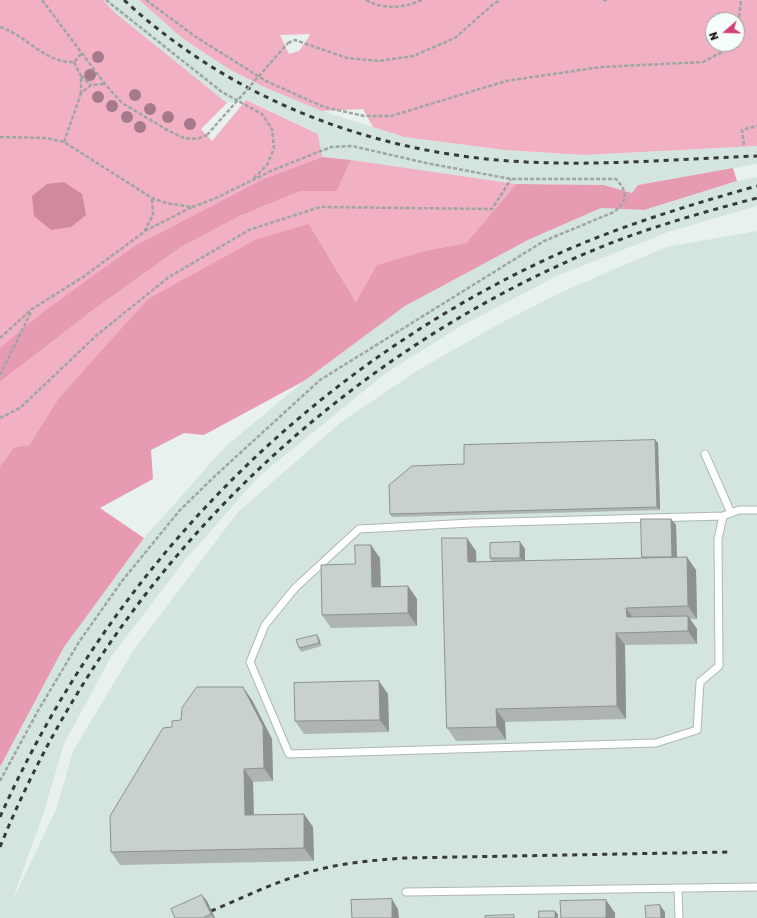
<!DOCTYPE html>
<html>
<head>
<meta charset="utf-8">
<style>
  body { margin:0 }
  #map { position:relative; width:757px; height:918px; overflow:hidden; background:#e8f1ef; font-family:Rubik,sans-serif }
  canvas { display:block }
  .north { position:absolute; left:705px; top:12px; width:40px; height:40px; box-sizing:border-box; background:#f6fefc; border:1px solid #9ba09f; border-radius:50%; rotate:250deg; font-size:11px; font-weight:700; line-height:16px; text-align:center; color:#121414 }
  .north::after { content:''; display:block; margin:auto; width:14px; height:18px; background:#ce4377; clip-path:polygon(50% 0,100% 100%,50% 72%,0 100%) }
</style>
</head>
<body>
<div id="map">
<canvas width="757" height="918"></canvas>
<div class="north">N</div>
</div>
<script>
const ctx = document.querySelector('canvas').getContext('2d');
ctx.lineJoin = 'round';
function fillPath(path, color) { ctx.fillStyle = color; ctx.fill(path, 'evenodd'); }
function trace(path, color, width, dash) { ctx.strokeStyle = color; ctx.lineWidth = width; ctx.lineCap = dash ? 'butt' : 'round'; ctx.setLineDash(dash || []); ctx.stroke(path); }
const built = new Path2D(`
  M103,0H139L182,38L227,68L264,87L322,111L404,137L504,150L584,155L757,146V164L638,185L632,193L604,185L516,184L322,157L318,134L247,100L227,103L114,12Z
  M757,177V206L668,232L557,276L461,326L386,373L258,477L185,560L111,657L64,744L43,815L11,904L57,807L73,751L133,651L238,512L340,423L418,370L497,325L562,292L666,247L757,231V918H0V767L64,647L144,538L225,447L304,381L405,306L528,240L601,208L644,210L737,181Z`);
const green = new Path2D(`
  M0,0H103L114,12L227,103L201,129L212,141L246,100L318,134L322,157L263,179L136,245L0,348Z
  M139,0H757V146L584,155L504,150L404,137L373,127L363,109L322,111L264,87L227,68L182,38ZM713,20H737V44H713ZM280,35L309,34L310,35L299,51L289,54Z
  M351,160L516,184L466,243L429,250L356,302L309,224L58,399L29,445L14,447L0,466V382L92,311L181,247L240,216L301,191H337Z`);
const forest = new Path2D(`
  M322,157L351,160L337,191H301L240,216L181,247L92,311L0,382V348L43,312L136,245L263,179Z
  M733,168L737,181L644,210L601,208L528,240L405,306L304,381L204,435L184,433L151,450L153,479L100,508L144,538L64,647L0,767V466L14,447L29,445L58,399L148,299L257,239L309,224L356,302L377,265L429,250L466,243L516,184L604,185L632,193L638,185Z`);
const water = new Path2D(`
  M64,182L82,194L86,215L71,227L51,230L34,216L32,196L47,184Z`);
const path = new Path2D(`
  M42,0L105,84L122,103L169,131L184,138L197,139L207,135
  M106,0L222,92L262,114L272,129L274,148L267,165L253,179
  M146,0L196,37L266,81L324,107L364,116H391L506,81L601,67L703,62L724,51L730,44
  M366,0C383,10 404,8 422,0
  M603,0H608
  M0,27C26,35 46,64 74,62L82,53
  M737,35L741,0
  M288,43L295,40L347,58L379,61L413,56L455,38L492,5L500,0
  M74,62L81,76V93L91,85L104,84
  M81,76L91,85
  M0,137L46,138L64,142L152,198L166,203L192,207L216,198L273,170L331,147L352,146L426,163L511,179H616C628,192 628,201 614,212L544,241L320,380L215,476L180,510L122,581L79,642L39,709L0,781
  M64,142L81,93
  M744,145L742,130L757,126
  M145,231L192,207
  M0,338L32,309L83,277L144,232L153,215L152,198
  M0,375L31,312
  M0,418L20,408L98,334L169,277L249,230L320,207L492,209L511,179`);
const service = new Path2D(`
  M705,454L731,513
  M723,516L718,539L719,666L700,682L697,730L656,743L289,754L250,662L265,625L295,588L359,529L471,523L723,516L739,510H757
  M678,888L679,918
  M406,892L757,887`);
const rail = new Path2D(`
  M124,0C230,98 367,151 510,161C592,167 675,159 757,156
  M0,817C110,571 304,372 549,258C616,227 686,206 757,186
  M0,847C108,580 324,365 589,252C643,229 700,213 757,198
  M211,911C249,895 285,877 325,868C351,862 377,860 404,858L730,852`);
const pathBridge = new Path2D(`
  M207,135L288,43`);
const trees = [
  [98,57],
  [90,75],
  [135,95],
  [98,97],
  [112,106],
  [150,109],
  [127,117],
  [168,117],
  [190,124],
  [140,127]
];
const wall = new Path2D(`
  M655,440L658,443L660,510L392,517L390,514Z
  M671,519L676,525L677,557L696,570L697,619H690L697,629V644L625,645L626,719L505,722L506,740L456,741L447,728L476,551V562H492L490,558L520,542L525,549V561L642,558V557Z
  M380,558L381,587L408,586L417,599V626L331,628L322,615L355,564Z
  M319,638L321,646L301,652L299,648Z
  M388,694L389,732L304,734L295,721Z
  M252,700L272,739L273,781L253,782L254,815L304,814L313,827L314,861L120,865L111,852L172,727L181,720Z
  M207,901L215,918H175Z`);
const shadedWall = new Path2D(`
  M655,440L658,443L660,510L657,507Z
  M671,519L676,525L677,563L672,557Z
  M467,538L476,551L477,575L468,562Z
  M520,542L525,549V564L520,558Z
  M371,545L380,558L381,600L372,587Z
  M687,557L696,570L697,619L688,606Z
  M408,586L417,599V626L408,613Z
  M626,608L635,621L627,617Z
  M688,616L697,629V644L688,631Z
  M616,633L625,645L626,719L617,706Z
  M317,635L319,638L321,646L319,643Z
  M379,681L388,694L389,732L380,720Z
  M243,687L252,700L272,739L273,781L264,768Z
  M496,709L505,722L506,740L497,727Z
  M244,769L253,782L254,828L245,815Z
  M304,814L313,827L314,861L304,848Z
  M202,895L207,901L215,918H214L211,914Z
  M392,899L398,909L399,918H392Z
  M606,900L615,913V918H606Z
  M660,905L665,912V918H661Z
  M555,911L558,914V918H555Z`);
const building = new Path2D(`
  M655,440L657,507L390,514L389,485L412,466L464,464V445Z
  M641,519H671L672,557H642Z
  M442,538H467L468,562L687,557L688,606L626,608L627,617L688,616V631L616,633L617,706L496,709L497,727L447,728Z
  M520,542V558H490V543Z
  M355,545H371L372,587L408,586V613L322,615L321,565L355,564Z
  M317,635L319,643L299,648L296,640Z
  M379,681L380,720L295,721L294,683Z
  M197,687H243L263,726L264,768L244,769L245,815L304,814V848L111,852L110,816L163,728L172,727V721L181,720L182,708Z
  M202,895L211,914L203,918H175L171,909Z
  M392,899V918H352L351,900Z
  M606,900V918H561L560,901Z
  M660,905L661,918H646L645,906Z
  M539,911H555V918H539Z
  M514,915V918H485V916Z`);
fillPath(built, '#d4e5e1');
fillPath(green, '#f2b1c3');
fillPath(forest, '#e69bb0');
fillPath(water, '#d1899d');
trace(service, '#afb7b5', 9);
trace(path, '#9ea5a4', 2.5, [4, 2]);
trace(service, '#fff', 7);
trace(rail, '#373a39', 3, [5, 5]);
trace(pathBridge, '#9ea5a4', 2.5, [4, 2]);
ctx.fillStyle = '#a57a8c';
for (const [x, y] of trees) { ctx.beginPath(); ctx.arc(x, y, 6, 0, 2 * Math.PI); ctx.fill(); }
fillPath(wall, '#adb4b2');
fillPath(shadedWall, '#8d9291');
fillPath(building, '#c9d1cf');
trace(building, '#8d9291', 1);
</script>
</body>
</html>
